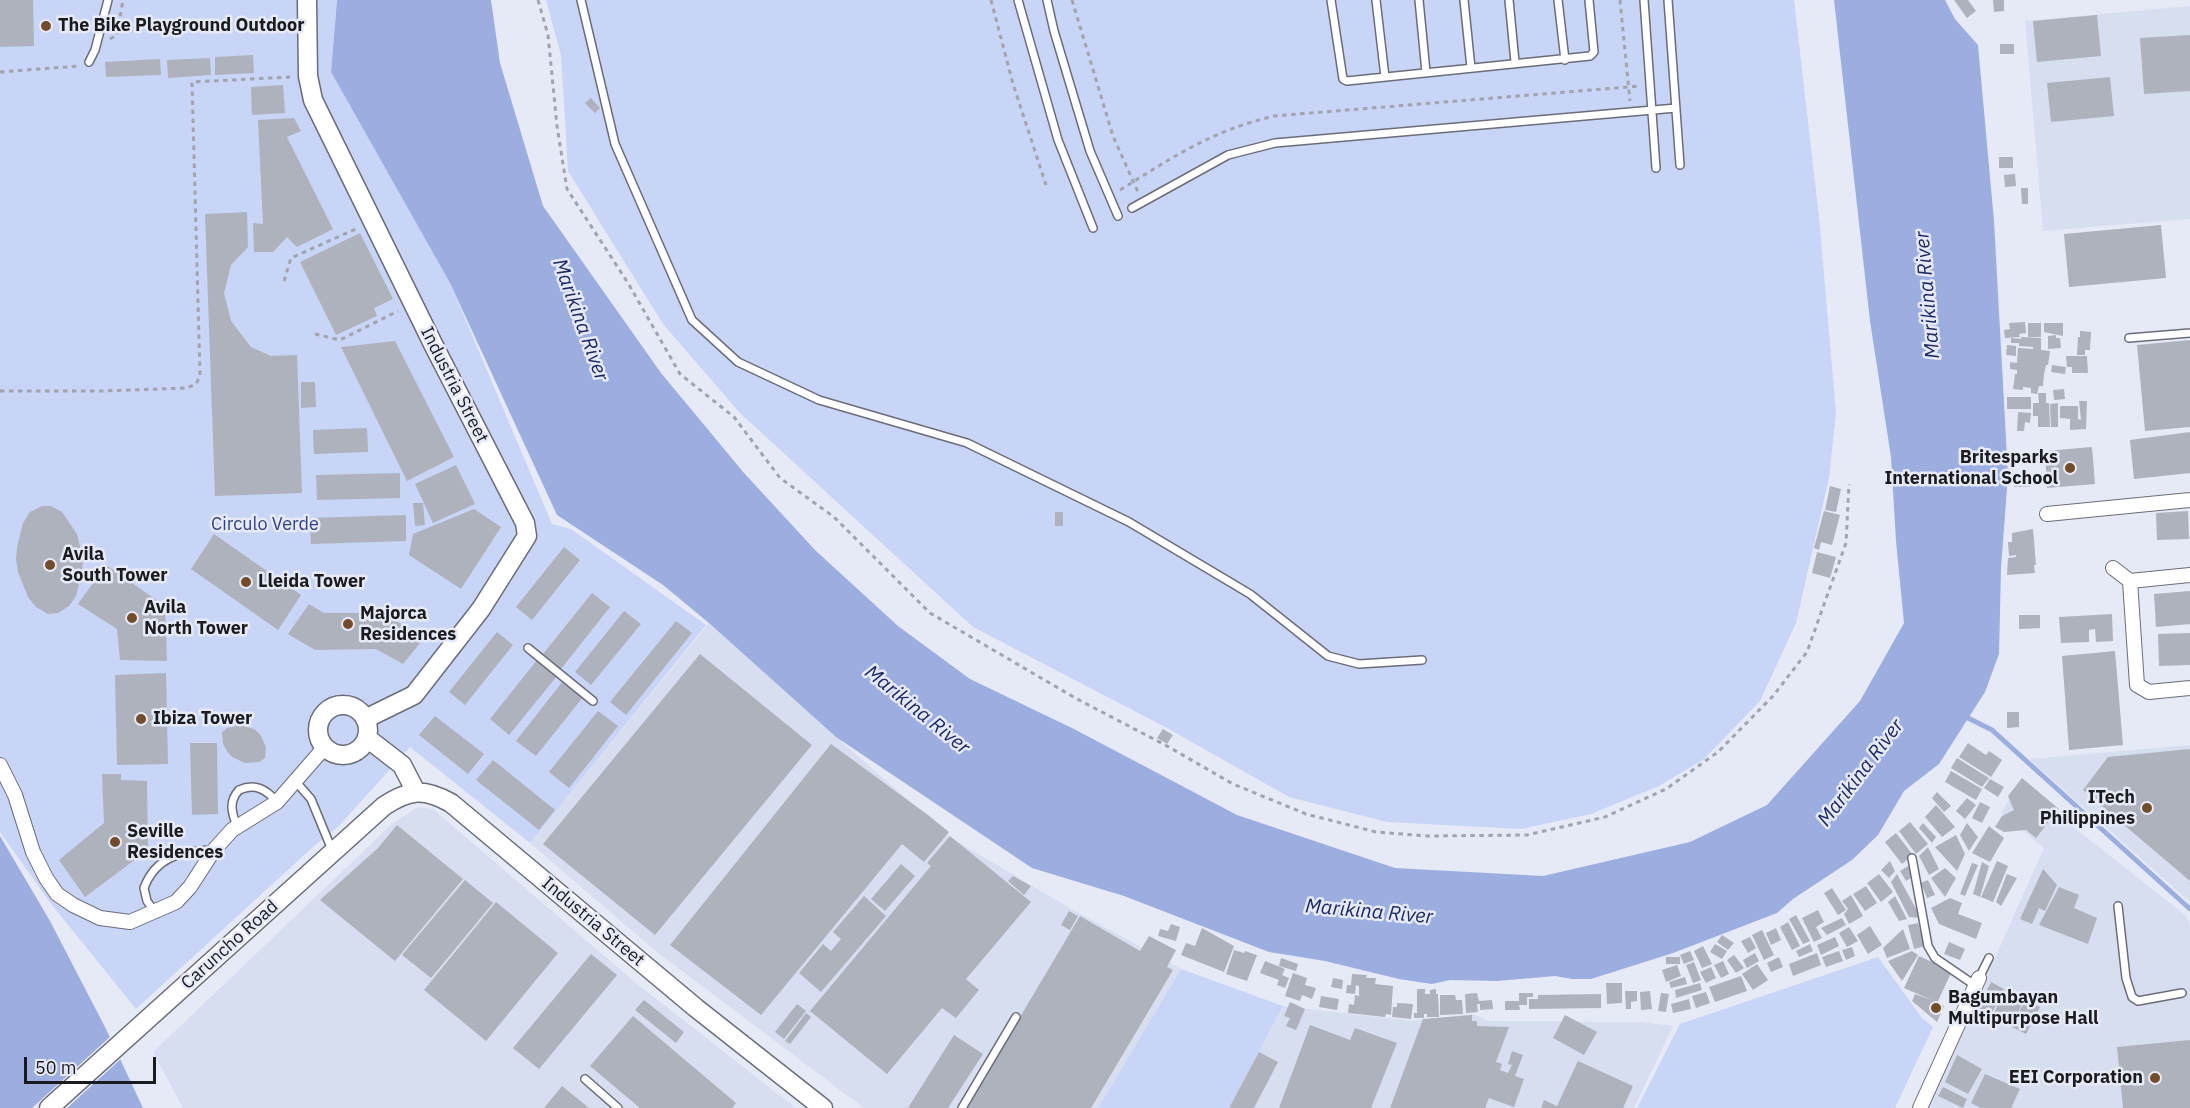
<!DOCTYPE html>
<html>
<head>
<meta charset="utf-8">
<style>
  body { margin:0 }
  #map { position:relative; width:2190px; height:1108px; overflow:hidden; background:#e6eaf6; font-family:"IBM Plex Sans",sans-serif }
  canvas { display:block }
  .scale { position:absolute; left:24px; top:1057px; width:132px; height:27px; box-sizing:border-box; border:3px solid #1a1b1f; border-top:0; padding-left:8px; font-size:18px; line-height:21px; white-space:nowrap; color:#1a1b1f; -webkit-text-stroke:4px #e6eaf6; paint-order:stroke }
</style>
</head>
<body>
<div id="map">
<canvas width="2190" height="1108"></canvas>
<div class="scale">50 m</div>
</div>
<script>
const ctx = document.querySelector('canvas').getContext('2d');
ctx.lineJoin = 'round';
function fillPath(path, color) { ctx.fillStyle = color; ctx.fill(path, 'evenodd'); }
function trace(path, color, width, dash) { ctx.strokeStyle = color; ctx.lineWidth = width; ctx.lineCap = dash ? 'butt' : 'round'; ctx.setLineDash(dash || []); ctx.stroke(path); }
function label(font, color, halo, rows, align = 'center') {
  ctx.font = font + ' "IBM Plex Sans",sans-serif'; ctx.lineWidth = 5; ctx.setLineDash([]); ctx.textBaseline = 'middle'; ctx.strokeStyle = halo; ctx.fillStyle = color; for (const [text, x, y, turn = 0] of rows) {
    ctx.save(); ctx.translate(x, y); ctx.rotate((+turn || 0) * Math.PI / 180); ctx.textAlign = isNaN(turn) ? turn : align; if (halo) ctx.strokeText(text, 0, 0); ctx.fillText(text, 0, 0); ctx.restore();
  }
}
const built = new Path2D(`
  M2190,6V219L2043,231L2025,21Z
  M709,623L836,737L953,839L1075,911L1181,969L1098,1108H864L658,953L530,843Z
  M2190,745V902L2029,759Z
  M2019,784L2185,915L2190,925V1108H1928L2044,848L2001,813Z
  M418,807L433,809L636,983L796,1108H183L153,1052L393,823Z
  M1283,1006L1411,1021L1473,1014L1489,1021L1641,1022L1673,1026L1634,1108H1229Z`);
const green = new Path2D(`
  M0,0H337L331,72L450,283L552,524L571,529L706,625L530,843L410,747L339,826L314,846L136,1009L52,905L0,832Z
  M546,0H1794L1819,217L1836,413L1829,478L1796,623L1760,701L1704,759L1659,786L1591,814L1521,829L1387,822L1289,797L1167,728L973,627L740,413L663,324L568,171L561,55Z
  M1878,957L1922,1018L1933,1027L1895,1108H1637L1680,1024Z
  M1181,969L1283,1006L1229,1108H1098Z`);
const water = new Path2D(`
  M337,0H491L500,63L543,206L661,373L744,473L815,550L898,626L970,679L1074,729L1237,815L1395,868L1543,876L1690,842L1767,805L1860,701L1904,623L1896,541L1891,457L1870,321L1834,0H1945L1955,19L1978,45L1994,221L2008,475L2001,568L1999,654L1985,692L1939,764L1904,791L1878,835L1852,860L1793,899L1777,913L1673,953L1591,979H1572L1555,976L1497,981L1450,980L1432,984L1399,979L1325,961L1269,952L1124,896L1032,868L836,737L709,623L663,585L557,515L450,283L331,72Z
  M0,836L50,921L106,1029L143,1108H0Z`);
const pier = new Path2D(`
  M112,1035L122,1058L67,1108H32Z`);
const stream = new Path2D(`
  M1964,716L1992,730L2190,909`);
const building = new Path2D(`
  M0,0H33L34,46L0,47Z
  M1954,0H1968L1976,11L1967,18Z
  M1993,0H2004V11L1994,12Z
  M2097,15L2101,56L2037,62L2033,21Z
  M2190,35V91L2144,94L2140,38Z
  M2000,44H2014V54H2000Z
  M253,55L254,73L215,75V57Z
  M210,58L211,75L168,78L167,60Z
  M160,59L161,75L106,77L105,62Z
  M2110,77L2114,116L2051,122L2047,83Z
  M283,85L285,113L252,115L251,87Z
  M591,98L600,108L595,113L585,103Z
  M294,118L301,131L287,137L333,229L297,247L287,237L273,252H254L253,223L263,224L258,120Z
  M1999,157H2013V168H1999Z
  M2015,174L2016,186L2005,187L2004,175Z
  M2021,188H2028V204H2022Z
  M247,212L248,247L231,265L224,293L231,321L251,347L271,356L297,355L302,493L215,496L205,214Z
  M2161,225L2166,278L2069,287L2064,234Z
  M360,233L393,299L374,308L377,316L336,335L300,262Z
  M2025,322L2026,333L2019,334L2020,337L2005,338L2004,330L2010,329L2009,323Z
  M2028,323H2041V337H2028Z
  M2044,323H2063V336L2044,332Z
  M2080,331L2091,332L2090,350H2085V355H2077L2078,337H2080Z
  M2056,335V338H2060L2061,348L2048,349V336Z
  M2021,337L2041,338V350L2050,351L2048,365H2046L2044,374L2043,386H2039L2037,394L2031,393V388L2023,387V390L2013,389L2015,374H2017V370L2010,369V362L2017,363L2018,348L2033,349V347L2019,346V343H2011V338L2021,339Z
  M2190,340V427L2145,431L2137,345Z
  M395,341L454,457L407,481L341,347Z
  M2007,345L2016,346V356L2006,355Z
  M2066,356H2087L2088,373H2072V367H2067Z
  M2052,365L2066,367L2065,374L2051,372Z
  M301,382H315L316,407L301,408Z
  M2064,389L2065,399L2054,400L2053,390Z
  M2038,393H2046V403H2049L2050,427H2038V416H2033V403H2039Z
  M2007,397H2031V409H2007Z
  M2079,401H2087L2086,429L2070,430V419L2060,418V406H2078V419L2081,420Z
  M2058,403V427H2051L2050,404Z
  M2018,412L2031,413L2030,423L2025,422L2024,431H2017Z
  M367,428L368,452L314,454L313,430Z
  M2190,432V473L2134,479L2130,440Z
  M2092,447L2095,484L2047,488L2045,451Z
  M456,465L475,504L433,523L415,484Z
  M400,473V498L317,500L316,475Z
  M2014,474H2030V487H2014Z
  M1830,486L1841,489L1836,512L1825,510Z
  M413,503H423L425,525L415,526Z
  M42,506H51L62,512L77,534L83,559L82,572L76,596L69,606L58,613L48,614L36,607L28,597L18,572L16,559L17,547L23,523L30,512Z
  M474,509L501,527L461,589L409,555L413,534Z
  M1824,511L1840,515L1832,545L1821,542L1819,550L1814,548Z
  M2188,511L2189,539L2157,540L2156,513Z
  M1055,512H1063V526H1055Z
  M406,515V541L311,544L310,518Z
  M2033,529L2036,565H2034L2035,573L2007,575L2008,558L2016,557V555L2009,556L2008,542H2012V533Z
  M214,534L301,595L278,630L191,569Z
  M564,547L580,560L532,620L516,607Z
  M1817,552L1836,557L1830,578L1812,573Z
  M106,565L165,606L167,661L120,660L117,629L78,604Z
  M2190,591V624L2156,627L2154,594Z
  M592,593L610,607L561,669L543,654Z
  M309,604L324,613H381L425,637L403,664L376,649L315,650L288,634Z
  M624,611L641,624L591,685L575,672Z
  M2112,614L2113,641L2096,642L2095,629L2089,630V642L2061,643L2059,617Z
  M2019,615H2040V628L2019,629Z
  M676,621L692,633L626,715L610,702Z
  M497,632L513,645L465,705L449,692Z
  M2190,633V665L2159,666L2158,634Z
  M2115,651L2123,745L2069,750L2062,656Z
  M700,654L812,745L655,935L543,844Z
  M537,660L557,676L509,735L490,719Z
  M166,673L168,764L117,765L115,675Z
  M563,681L583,697L536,756L516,741Z
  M598,711L618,726L569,788L549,772Z
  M2007,712H2019V727L2007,728Z
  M435,716L484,754L468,774L419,735Z
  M240,725L254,729L260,734L266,747L265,758L259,762L245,763L232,757L227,751L223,744L222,732L227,728Z
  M1163,729L1173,735L1167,744L1157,738Z
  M190,743H217L218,814L192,815Z
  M1968,743L1986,755L1989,751L2002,760L1991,777L1959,757Z
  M831,744L928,815L949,832L924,862L902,844L761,1015L670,945Z
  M2190,749V881L2083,790L2108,757Z
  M1957,758L1989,778L1982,787L1951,768Z
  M493,760L555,810L539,830L476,780Z
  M1951,771L1982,789L1976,800L1945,782Z
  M102,774H121V780L147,781L148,850L85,897L59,860L104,823Z
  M2022,778L2059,809L2036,838L2026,830L2004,832L1995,827L2002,816L2014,810L2008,796Z
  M1990,779L2004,787L1998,797L1984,788Z
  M1937,792L1951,806L1944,812L1932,798Z
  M1967,798L1976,805L1965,819L1956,811Z
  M1980,802L1990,807L1982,823L1972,818Z
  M1936,805L1955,827L1942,837L1925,817Z
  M1910,822L1928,844L1916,854L1899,831Z
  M1923,823L1936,837L1932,843L1919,828Z
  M1967,823L1978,837L1969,851L1960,835Z
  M397,825L463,879L395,961L320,900L378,848Z
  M1989,826L2004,838L1990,862L1972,853Z
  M1896,833L1913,855L1902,864L1885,842Z
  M1956,835L1965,854L1957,871L1935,847Z
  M950,836L1031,902L966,979L979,990L956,1018L942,1008L887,1074L810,1011L931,866L927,863Z
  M1928,847L1939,869L1929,875L1919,856Z
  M1890,861L1895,871L1889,878L1881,870Z
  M1997,861L2008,866L1993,902L1981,897Z
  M1982,862L1989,866L1980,897L1973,894Z
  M1972,863L1978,865L1965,896L1960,894Z
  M901,864L915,876L885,911L871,899Z
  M1908,866L1914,876L1906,881L1900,871Z
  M1945,868L1956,878L1945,897L1931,878Z
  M2043,869L2057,885L2045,911L2039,908L2032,924L2020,919Z
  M1879,874L1893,892L1881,902L1867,883Z
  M1897,874L1921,918L1909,917L1891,882Z
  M2007,874L2017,878L2001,906L1996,902Z
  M1013,876L1031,886L1024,895L1008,881Z
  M465,880L493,903L431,978L402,955Z
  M1928,880L1935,895L1927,898L1921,883Z
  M1866,886L1877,903L1865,911L1853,894Z
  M2059,887L2079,895L2074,908L2097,918L2088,944L2039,925Z
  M1832,888L1846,910L1838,915L1824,893Z
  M1851,895L1863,916L1849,924L1844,914L1848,909L1842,901Z
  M864,896L886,916L821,992L799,973L823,944L831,951L841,939L833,932Z
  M1895,896L1907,919L1899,921L1888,902Z
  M1950,898L1962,903L1958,914L1982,923L1976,939L1939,924L1931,908Z
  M496,902L558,953L486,1041L424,990Z
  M1818,910L1824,922L1816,927L1822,938L1814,942L1802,918Z
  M1069,911L1078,916L1070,930L1061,925Z
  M1796,915L1810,941L1803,944L1789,919Z
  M1080,916L1140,951L1149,936L1176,950L1167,967L1173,970L1091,1108H966Z
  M1842,918L1846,925L1827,935L1821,928Z
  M1788,922L1800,946L1792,950L1780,927Z
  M1918,923L1925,946L1914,949L1908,925Z
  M1171,924L1180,927L1176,941L1158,936L1160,929L1168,931Z
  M1870,926L1882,945L1868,954L1857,935Z
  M1849,927L1858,941L1847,947L1839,933Z
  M1202,928L1234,946L1224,972L1181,955L1186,943L1195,946Z
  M1776,928L1781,940L1771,945L1766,933Z
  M1903,929L1910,949L1887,958L1883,948Z
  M1762,930L1774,955L1764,960L1752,935Z
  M1722,935L1734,943L1728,950L1717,942Z
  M1750,937L1756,948L1748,953L1741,941Z
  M1835,937L1839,946L1821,955L1817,945Z
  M1949,942L1965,949L1960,960L1944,954Z
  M1715,944L1727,951L1722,959L1710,952Z
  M1810,944L1813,951L1799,957L1796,951Z
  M1703,946L1712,964L1702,968L1694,951Z
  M1852,947L1855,956L1846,960L1842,950Z
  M1234,950L1244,953L1245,951L1257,955L1247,981L1226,974Z
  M1690,951L1694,960L1684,964L1680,955Z
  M1839,951L1843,961L1826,967L1822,957Z
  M1912,951L1918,955L1902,981L1888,961Z
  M1755,953L1759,961L1747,968L1743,960Z
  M1817,953L1821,965L1793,976L1789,964Z
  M591,954L617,975L539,1069L513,1048Z
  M1734,955L1744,968L1736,973L1727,960Z
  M1919,956L1952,971L1937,1003L1944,1006L1937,1022L1912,1001L1915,994L1932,1000L1904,988Z
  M1666,957H1680V964H1666Z
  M1779,957L1783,967L1771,972L1767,963Z
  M1281,958L1298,964L1296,971L1279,966Z
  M1265,961L1285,969L1282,975L1289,978L1285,988L1277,985L1279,980L1260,973Z
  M1723,961L1729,974L1721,978L1714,965Z
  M1694,962L1701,980L1693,983L1686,965Z
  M1757,964L1768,980L1753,990L1742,974Z
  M1677,965L1681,976L1666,982L1662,970Z
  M1711,967L1716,978L1706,983L1700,972Z
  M1293,973L1307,978L1305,985L1316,988L1312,999L1302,995L1300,1001L1285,996Z
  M1352,974L1367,975L1366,978H1376L1375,984L1393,986L1391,1015L1386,1014L1385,1017L1348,1013L1349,1004L1354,1005L1355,995L1359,996V986L1356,985L1355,994L1346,993L1347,985H1351Z
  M1741,976L1747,991L1715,1002L1709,987Z
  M1685,977L1687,984L1671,988L1669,982Z
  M1333,978L1343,980L1342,989L1331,987Z
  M1991,982L2004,989L1990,1017L1977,1010Z
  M1606,983H1622V1003L1607,1004Z
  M1700,983L1702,990L1676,998L1675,990Z
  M1417,989H1425V994H1430V990L1436,989V994H1438L1439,1017H1427V1014H1424V1018H1414V1013H1417Z
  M2005,990L2024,999L2013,1024L2025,1000L2040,1007L2026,1034L1992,1017Z
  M1625,991H1637V1001L1631,1002V1009H1626Z
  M1650,991L1652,1009L1641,1010L1640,992Z
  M1706,992L1710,1003L1696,1008L1692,996Z
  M1477,993L1479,1001L1492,1000L1493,1009L1480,1010V1004H1477L1478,1012L1466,1013L1465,994Z
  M1519,993H1533V997H1527V1005H1519L1520,1010H1505V1001H1519Z
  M1661,993L1669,994L1666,1012L1658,1011Z
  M1601,994V1008L1529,1009V999H1538V995Z
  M1440,995H1455L1456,1000H1462L1463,1014L1440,1015Z
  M1321,996L1339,999L1337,1010L1319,1007Z
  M1689,999L1691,1009L1673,1013L1671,1004Z
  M644,1000L684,1032L676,1043L635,1010Z
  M1290,1002L1305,1009L1296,1030L1286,1026L1290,1018L1284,1016Z
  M1397,1003L1413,1004L1411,1019L1392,1017L1393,1007H1397Z
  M797,1004L806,1011L784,1039L775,1032Z
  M806,1013L811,1017L790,1044L785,1041Z
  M1472,1015V1021H1477V1026L1509,1027L1496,1062L1502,1064L1500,1070L1508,1073L1512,1065L1508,1064L1512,1051L1523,1055L1515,1076L1524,1079L1514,1107L1489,1098L1485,1108H1390L1423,1019Z
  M1565,1015L1597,1032L1584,1055L1553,1038Z
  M633,1016L736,1103L732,1108H640L590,1066Z
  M1310,1025L1350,1040L1355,1028L1397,1043L1371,1108H1279Z
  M954,1035L983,1054L948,1108H908Z
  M2190,1040V1108H2123L2117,1047Z
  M1259,1052L1278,1062L1254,1108H1229Z
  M1957,1055L1982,1069L1968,1094L1945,1082Z
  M1578,1061L1633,1086L1623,1108H1541L1544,1100L1557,1106Z
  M1985,1074L2020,1089L2011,1108H1981L1971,1103Z
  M562,1086L589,1108H544Z
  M1943,1087L1967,1099L1963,1108L1938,1096Z`);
const path = new Path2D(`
  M538,0L548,35L557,126L567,189L628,283L680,374L734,417L780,478L834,517L930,613L1077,699L1167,746L1233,784L1306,814L1376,832L1428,836L1527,835L1605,817L1666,789L1718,752L1773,696L1807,652L1846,543L1849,484
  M991,0L1013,84L1046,185
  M1072,0L1113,136L1138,192
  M1620,0L1630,101
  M110,39L117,35L123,0
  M0,72L79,66
  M1120,190C1173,157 1211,131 1274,116L1640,86
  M284,281L291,258L358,228
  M315,334L340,340L398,311
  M0,391H101L187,388L196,384L200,376L192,82L290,77`);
const service = new Path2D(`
  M581,0L615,144L692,320L738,362L819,400L967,443L1129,522L1250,594L1328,656L1359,664L1422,660
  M1018,0L1058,140L1093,228
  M1047,0L1054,31L1090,151L1118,216
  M1331,0L1343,79L1347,81L1590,56L1594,52L1589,0
  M1376,0L1385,77
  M1419,0L1426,72
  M1464,0L1471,68
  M1509,0L1515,62
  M1558,0L1565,60
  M1644,0L1656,168
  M1668,0L1680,165
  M89,62L95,50L108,0
  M1132,208L1228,155L1275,143L1676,108
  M2129,338L2190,333
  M528,648L593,701
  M296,782L311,799L332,850
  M237,827C232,813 228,802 239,790C255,783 266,789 277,802
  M1912,858L1928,946L1935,958L1976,986
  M2118,906L2126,978L2132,997L2138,1001L2182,993
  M154,911L147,901L144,888C156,856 182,851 214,850
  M1979,978L1989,958
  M585,1079L618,1108
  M962,1108L1016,1017`);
const minor = new Path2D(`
  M2047,514L2190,500
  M2113,568L2130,581
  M2190,575L2130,581L2137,685L2149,692L2190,688
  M0,765L15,795L33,852L46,878L57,894L73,905L100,918L130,922L176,902L190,887L214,850L232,830L277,802L324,748
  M1920,1108L1979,978`);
const tertiary = new Path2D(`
  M307,0L308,76L313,100L434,346L525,523L527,536L481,609L414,695L365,719
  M318 730a25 25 0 1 1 50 0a25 25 0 1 1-50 0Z
  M367,738L402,765L416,792
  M49,1108L384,806C410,789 424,788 451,803L696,1008L823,1108`);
const markers = [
  [46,26,6,"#734c2a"],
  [2070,468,6,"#734c2a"],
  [50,565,6,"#734c2a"],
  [246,582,6,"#734c2a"],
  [132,618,6,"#734c2a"],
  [348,624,6,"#734c2a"],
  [141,719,6,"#734c2a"],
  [2147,808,6,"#734c2a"],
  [115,842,6,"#734c2a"],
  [1936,1008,6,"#734c2a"],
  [2155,1078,6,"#734c2a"]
];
const poiNames = [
  ["The Bike Playground Outdoor",58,26],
  ["Britesparks",2058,458,"right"],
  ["International School",2058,479,"right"],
  ["Avila",62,555],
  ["South Tower",62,576],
  ["Lleida Tower",258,582],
  ["Avila",144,608],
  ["North Tower",144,629],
  ["Majorca",360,614],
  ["Residences",360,635],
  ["Ibiza Tower",153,719],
  ["ITech",2135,798,"right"],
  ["Philippines",2135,819,"right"],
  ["Seville",127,832],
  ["Residences",127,853],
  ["Bagumbayan",1948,998],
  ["Multipurpose Hall",1948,1019],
  ["EEI Corporation",2143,1078,"right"]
];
const streetNames = [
  ["Industria Street",454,385,63],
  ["Industria Street",593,922,40],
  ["Caruncho Road",230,945,-42]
];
const parkNames = [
  ["Circulo Verde",265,525]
];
const waterNames = [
  ["Marikina River",1928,295,-95],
  ["Marikina River",580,320,70],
  ["Marikina River",917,710,39],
  ["Marikina River",1861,773,-53],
  ["Marikina River",1369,912,5]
];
fillPath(built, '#d7def0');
fillPath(green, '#c9d5f7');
fillPath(water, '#9caddf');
fillPath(pier, '#e6eaf6');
trace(stream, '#9caddf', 5);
fillPath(building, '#aeb2bc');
trace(service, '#6a6d77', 10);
trace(minor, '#6a6d77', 16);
trace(tertiary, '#6a6d77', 21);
trace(path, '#a1a4ad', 3, [4.5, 4.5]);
trace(service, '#fff', 7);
trace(minor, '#fff', 14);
trace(tertiary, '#fff', 18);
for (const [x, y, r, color] of markers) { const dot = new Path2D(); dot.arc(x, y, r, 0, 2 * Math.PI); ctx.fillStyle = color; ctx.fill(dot); trace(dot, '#e6eaf6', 2); }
label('bold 18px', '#1a1b1f', '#e6eaf6', poiNames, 'left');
label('18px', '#1a1b1f', '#e6eaf6', streetNames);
label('18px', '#334381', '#e6eaf6', parkNames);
label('italic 20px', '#1d2964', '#e6eaf6', waterNames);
</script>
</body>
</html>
